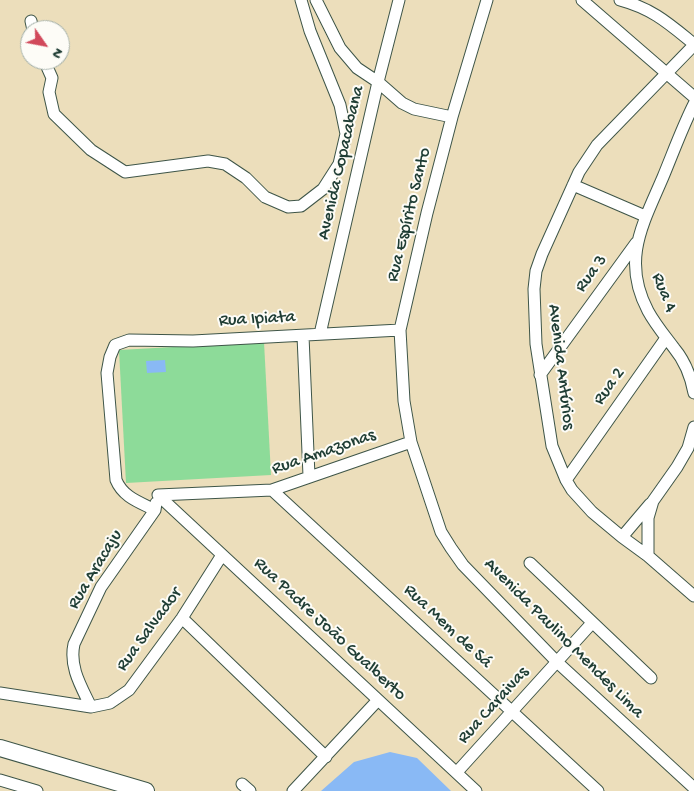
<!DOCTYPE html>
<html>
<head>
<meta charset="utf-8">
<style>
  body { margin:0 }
  #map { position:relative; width:694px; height:791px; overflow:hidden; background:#ecdebb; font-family:"Gochi Hand",sans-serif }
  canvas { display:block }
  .north { position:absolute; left:20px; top:20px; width:50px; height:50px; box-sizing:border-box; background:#fdfcf7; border:1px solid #a4b0a9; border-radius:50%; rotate:123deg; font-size:14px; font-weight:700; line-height:20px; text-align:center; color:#1f3d34 }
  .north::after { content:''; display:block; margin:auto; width:18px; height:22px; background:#d1495b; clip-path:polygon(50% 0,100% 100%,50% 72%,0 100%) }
</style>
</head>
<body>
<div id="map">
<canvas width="694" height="791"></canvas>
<div class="north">N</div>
</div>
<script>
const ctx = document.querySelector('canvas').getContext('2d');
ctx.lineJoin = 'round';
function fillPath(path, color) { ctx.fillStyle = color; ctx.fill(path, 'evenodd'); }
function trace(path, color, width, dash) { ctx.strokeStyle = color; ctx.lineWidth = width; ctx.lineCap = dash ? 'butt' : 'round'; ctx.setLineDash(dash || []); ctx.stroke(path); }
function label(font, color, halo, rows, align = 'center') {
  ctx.font = font + ' "Gochi Hand",sans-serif'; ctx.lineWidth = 4; ctx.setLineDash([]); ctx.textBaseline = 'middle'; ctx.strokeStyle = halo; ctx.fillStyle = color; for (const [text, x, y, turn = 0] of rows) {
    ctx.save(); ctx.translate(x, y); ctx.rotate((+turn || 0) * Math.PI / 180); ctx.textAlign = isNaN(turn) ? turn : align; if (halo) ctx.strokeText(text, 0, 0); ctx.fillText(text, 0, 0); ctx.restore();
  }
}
const green = new Path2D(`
  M264,342L271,475L126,483L119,350Z`);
const water = new Path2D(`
  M165,360L166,372L147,373L146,361Z
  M390,752L417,758L451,791H321L354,762Z`);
const minor = new Path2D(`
  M316,0L340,48L357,68L378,82L402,103L414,109L452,117
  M487,0L452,117L427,213L400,330L404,401L411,442L441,532L451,548L463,565L557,662L694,788
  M582,0L694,97
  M620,0C653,9 668,23 694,44
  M31,21L33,30
  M694,45L597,145L579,172L542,254L536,271L534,289L536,344L552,446L566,480L572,490L592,512L622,537L648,556L694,596
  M44,60L52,78L49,92L54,114L91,150L125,172L208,161L225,164L246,178L265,197L288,207L301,206L323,189L339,164L346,134L340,105L310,31L301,0
  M694,104C682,128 673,153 663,177C643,224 621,260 648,311C655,324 665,336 674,348C684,360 691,377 694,393
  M573,185L645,216
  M320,334L378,82L399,0
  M303,336L309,476
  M540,375L636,243
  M566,480L666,338
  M272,490L598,791
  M158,495L476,791
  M158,495L272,490L411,442
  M155,510C139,502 123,497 116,480L107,373L110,357L115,345L129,340L193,341L400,330
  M622,537L650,504
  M648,556V518L653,501L677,467L688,448L694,427
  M530,563L651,678
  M182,618L326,757
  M0,693L91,707L110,703L129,690L182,618L222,555
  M91,707C81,686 69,667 74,644L101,587L155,510L156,503
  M457,772L592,623
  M0,780L37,791
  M242,784L250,791
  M293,791L378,700`);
const highway = new Path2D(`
  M0,748L146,791`);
const streetNames = [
  ["Avenida Copacabana",342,163,-77],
  ["Rua Espírito Santo",410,215,-76],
  ["Rua 3",592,274,-54],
  ["Rua 4",663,293,68],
  ["Rua Ipiata",257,320,-3],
  ["Avenida Antúrios",560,367,83],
  ["Rua 2",610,387,-55],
  ["Rua Amazonas",324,453,-19],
  ["Rua Aracaju",96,570,-59],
  ["Rua Mem de Sá",447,627,43],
  ["Rua Salvador",150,630,-54],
  ["Rua Padre João Gualberto",329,630,43],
  ["Avenida Paulino Mendes Lima",563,639,45],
  ["Rua Caraivas",494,706,-48]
];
fillPath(green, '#8ddb99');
fillPath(water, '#89b9f5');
trace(minor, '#3e5548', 13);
trace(highway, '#3e5548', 18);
trace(minor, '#fff', 11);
trace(highway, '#fff', 16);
label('18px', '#1f3d34', '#fdfcf7', streetNames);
</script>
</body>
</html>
